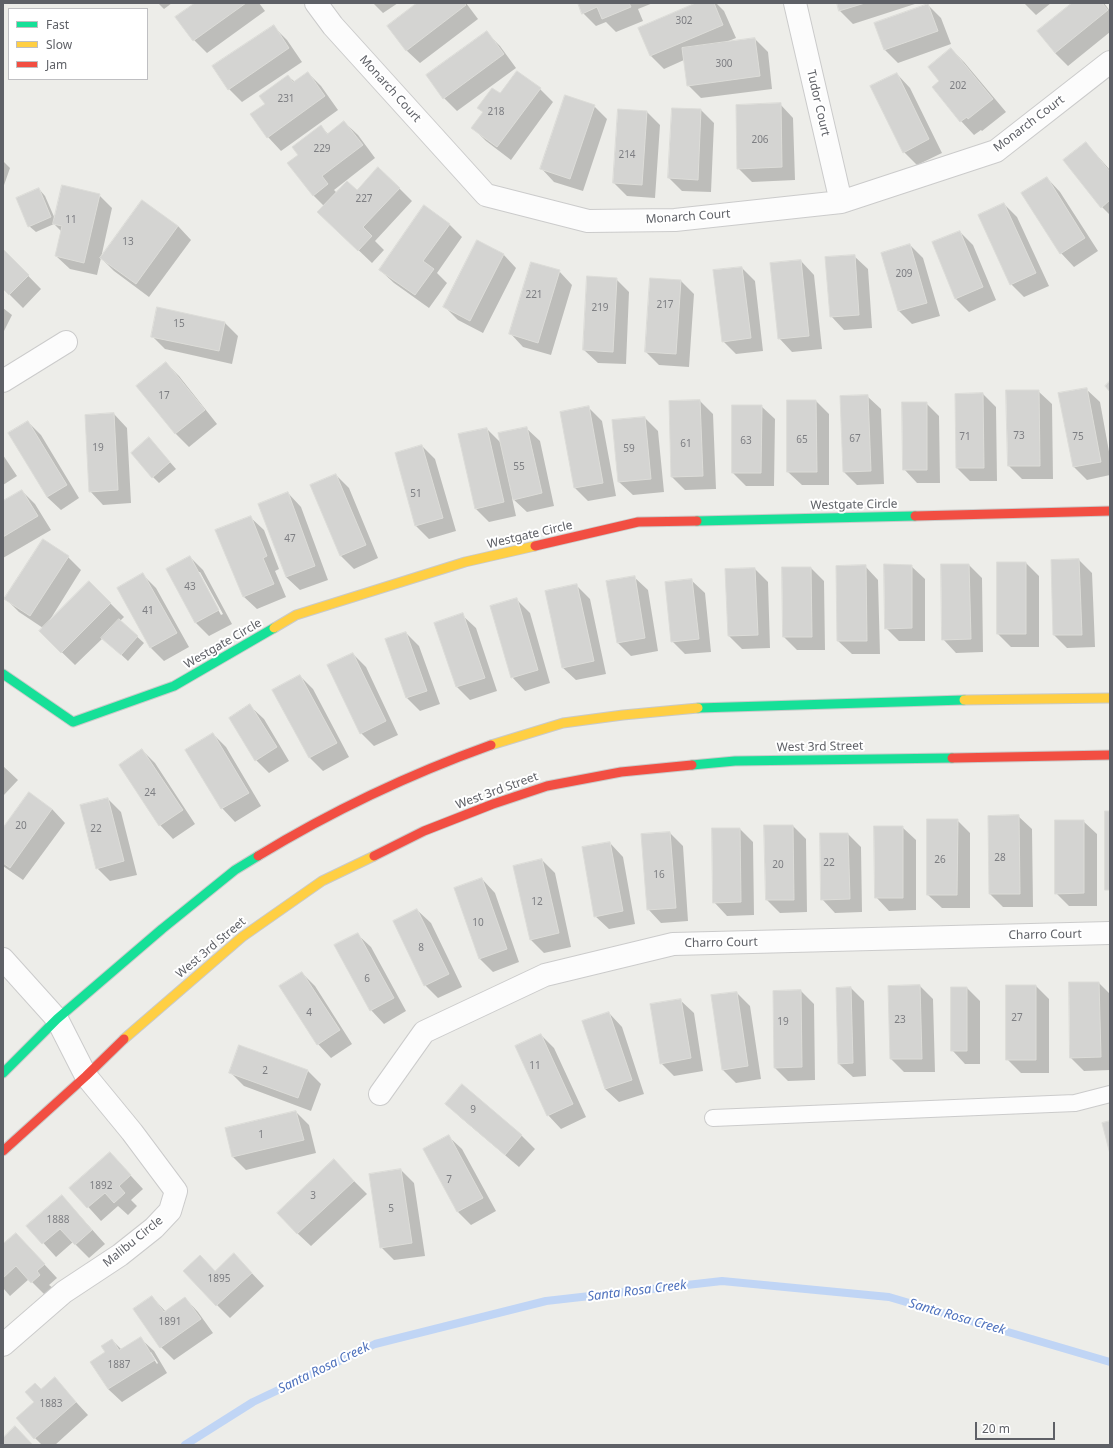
<!DOCTYPE html>
<html>
<head>
<meta charset="utf-8">
<style>
  body { margin:0 }
  #map { position:relative; width:1113px; height:1448px; overflow:hidden; background:#edede9; font-family:"Noto Sans",sans-serif }
  canvas { display:block }
  .frame { position:absolute; inset:0; border:4px solid #5e6066; pointer-events:none }
  .legend { position:absolute; left:8px; top:8px; width:140px; height:72px; box-sizing:border-box; background:#fff; border:1px solid #bfbfc2; margin:0; padding:5px 7px; list-style:none; font-size:12px; color:#5e6066 }
  .legend li { display:flex; align-items:center; gap:8px; height:20px }
  .legend b { width:20px; border:1px solid #bfbfc2 }
  .scale { position:absolute; left:975px; top:1422px; width:80px; height:18px; box-sizing:border-box; border:2px solid #5e6066; border-top:0; padding-left:5px; font-size:12px; line-height:14px; white-space:nowrap; color:#5e6066; -webkit-text-stroke:3px #fff; paint-order:stroke }
</style>
</head>
<body>
<div id="map">
<canvas width="1113" height="1448"></canvas>
<div class="frame"></div>
<ul class="legend">
<li><b style="height:5px;background:#16e098"></b>Fast</li>
<li><b style="height:5px;background:#ffcf43"></b>Slow</li>
<li><b style="height:5px;background:#f24e42"></b>Jam</li>
</ul>
<div class="scale">20 m</div>
</div>
<script>
const ctx = document.querySelector('canvas').getContext('2d');
ctx.lineJoin = 'round';
function fillPath(path, color) { ctx.fillStyle = color; ctx.fill(path, 'evenodd'); }
function trace(path, color, width, dash) { ctx.strokeStyle = color; ctx.lineWidth = width; ctx.lineCap = dash ? 'butt' : 'round'; ctx.setLineDash(dash || []); ctx.stroke(path); }
function label(font, color, halo, rows, align = 'center') {
  ctx.font = font + ' "Noto Sans",sans-serif'; ctx.lineWidth = 4; ctx.setLineDash([]); ctx.textBaseline = 'middle'; ctx.strokeStyle = halo; ctx.fillStyle = color; for (const [text, x, y, turn = 0] of rows) {
    ctx.save(); ctx.translate(x, y); ctx.rotate((+turn || 0) * Math.PI / 180); ctx.textAlign = isNaN(turn) ? turn : align; if (halo) ctx.strokeText(text, 0, 0); ctx.fillText(text, 0, 0); ctx.restore();
  }
}
const shadow = new Path2D(`
  M158,3H172L164,9Z
  M197,3H259L265,11L207,53L194,40Z
  M373,3H398L383,13Z
  M419,3H466L478,19L420,63L406,50Z
  M579,3H653L638,9L643,21L616,32L606,22L596,26L583,13Z
  M698,3H716L724,11L736,38L726,42L755,39L768,52L772,89L701,98L688,85L684,60L664,69L651,56L639,28Z
  M838,3H918L853,24L840,11Z
  M1024,3H1051L1036,15Z
  M1073,3H1104L1110,11V32L1068,66L1055,53Z
  M928,5L941,18L951,44L898,63L885,50L876,24Z
  M273,26L287,40L302,62L242,102L229,89Z
  M486,32L500,46L516,68L457,111L444,98Z
  M951,49L964,62L1006,112L982,131L981,130L974,135L961,121L933,87L941,81Z
  M308,73L321,86L338,110L281,151L268,137L266,104L288,76L295,82Z
  M897,74L910,88L942,153L917,165L904,152Z
  M540,89L553,102L511,160L486,141L473,128L484,113L478,108Z
  M780,104L793,118L795,180L752,182L738,168Z
  M594,106L607,119L583,191L554,182L541,168Z
  M701,110L714,123L711,192L682,191L669,178Z
  M647,112L660,125L655,198L627,196L614,183Z
  M344,122L358,135L375,158L334,190L337,193L399,188L412,201L375,241L384,250L372,263L332,225L324,206L313,195L299,155L321,127L328,134Z
  M1086,143L1110,170V215L1102,207Z
  M3,161L10,168L3,188Z
  M1047,178L1060,192L1098,251L1074,267L1061,253Z
  M39,189L45,196L55,219L99,195L112,208L101,258L178,226L191,240L149,297L114,271L101,258L97,275L70,269L56,256L62,232L54,224L36,232L29,226Z
  M1004,204L1017,217L1049,286L1024,297L1011,284Z
  M449,224L462,237L437,273L447,283L429,308L394,283L380,270Z
  M960,232L973,245L996,300L969,312L955,298Z
  M910,245L923,258L940,316L912,324L899,311Z
  M3,250L41,289L23,308L3,288Z
  M503,254L516,268L483,333L458,320L445,307Z
  M854,256L868,269L872,328L844,330L831,316Z
  M801,261L814,275L822,349L792,352L779,338Z
  M742,268L755,281L763,351L736,354L723,341Z
  M559,271L572,285L551,355L523,347L510,333Z
  M616,279L629,292L626,364L598,363L584,350Z
  M681,281L694,294L689,367L659,365L646,352Z
  M3,308L12,315L3,333Z
  M158,308L225,323L238,336L232,364L165,349L152,336Z
  M166,363L179,376L217,424L189,447L176,434L138,386Z
  M1086,389L1100,402L1110,457V475L1087,480L1074,467Z
  M1038,391L1052,404L1053,479H1022L1009,466Z
  M983,394L996,407L997,481H970L957,468L956,395Z
  M867,396L881,409L884,484L857,485L844,472Z
  M700,401L713,414L716,489L685,490L672,477Z
  M816,401L829,414V485H802L788,472Z
  M926,403L939,416L940,483H917L904,469Z
  M761,406L775,419L774,486H746L733,473Z
  M589,408L602,421L616,496L588,501L575,488L561,413Z
  M114,414L127,428L131,503L103,505L90,491Z
  M645,418L658,431L664,492L633,495L619,482Z
  M28,422L41,435L79,498L61,510L47,497Z
  M526,428L540,441L554,506L527,512L512,498L516,516L489,522L476,509L487,429L501,443Z
  M155,445L176,469L159,483L153,477Z
  M422,446L435,459L456,531L429,539L416,526L396,453Z
  M3,455L17,476L3,485Z
  M336,475L349,488L378,558L354,569L341,556L311,485Z
  M22,491L35,504L51,530L3,558V502Z
  M288,493L301,507L328,580L300,590L286,577Z
  M250,517L264,530L279,569L275,571L286,597L257,609L243,596Z
  M68,557L81,570L48,623L89,582L124,617L120,621L144,643L128,661L103,638L75,665L40,631L43,628L19,612L6,599Z
  M190,557L203,570L232,624L209,636L196,623L167,570ZM198,572H200L223,614L221,615Z
  M1079,560L1092,573L1095,647L1067,648L1054,635L1052,561Z
  M1026,563L1039,576V647H1011L998,634Z
  M969,565L982,578L983,652L956,653L943,639Z
  M865,566L878,580L880,654H852L838,641Z
  M911,566L925,579V641H899L886,628Z
  M811,568L824,581L825,650H797L784,637Z
  M755,569L768,582L770,648L742,649L729,636Z
  M143,575L156,588L189,647L164,661L151,648L118,589Z
  M634,577L648,590L658,651L631,656L618,643Z
  M691,580L705,593L711,652L685,654L672,641Z
  M577,586L590,599L606,674L576,680L562,667Z
  M517,600L530,613L550,683L525,691L512,677Z
  M462,615L476,628L497,691L470,700L457,687Z
  M406,633L419,646L440,704L420,711L407,698L386,640Z
  M353,654L366,667L398,735L374,746L361,733Z
  M300,676L313,689L349,757L323,771L310,758L274,690Z
  M250,706L264,719L289,761L269,773L256,760Z
  M213,734L226,747L261,806L235,822L222,808Z
  M142,750L155,763L195,824L173,839L160,825L120,765Z
  M3,766L18,780L3,796Z
  M108,799L121,812L137,875L110,881L97,868Z
  M52,809L65,823L23,880L3,866V830Z
  M1018,816L1032,829L1033,907H1003L990,894Z
  M957,820L970,833V908H942L928,895Z
  M1083,821L1097,834V906H1069L1056,893Z
  M793,826L806,839L807,912L780,913L767,900Z
  M902,827L916,840V910L889,911L876,897Z
  M740,829L753,842L754,915L727,916L714,902Z
  M670,833L683,846L688,921L661,923L648,909Z
  M821,834H848L861,847L862,912L835,913L822,899Z
  M610,843L623,857L635,924L609,929L595,916Z
  M542,860L555,873L571,947L544,953L531,940Z
  M482,879L495,893L519,962L493,972L479,958Z
  M417,910L431,923L462,987L438,998L425,985Z
  M357,934L371,947L406,1011L384,1024L371,1010Z
  M302,973L315,986L352,1044L331,1058L318,1044Z
  M1099,983L1110,994V1070L1084,1071L1071,1058Z
  M920,986L933,999L935,1072H904L891,1059L889,987Z
  M1036,986L1049,999V1073H1021L1007,1059Z
  M851,988L864,1001L866,1076L853,1077L839,1064Z
  M967,988L980,1001V1064H965L952,1050Z
  M801,991L814,1004L815,1080L788,1081L775,1068Z
  M737,993L750,1006L761,1079L736,1083L723,1070Z
  M680,1000L694,1013L703,1071L674,1076L661,1063Z
  M609,1013L622,1027L644,1094L619,1102L605,1089Z
  M541,1035L554,1048L586,1117L561,1129L548,1115Z
  M308,1071L321,1084L311,1111L244,1086L231,1073Z
  M462,1085L522,1136L535,1149L519,1167L460,1117L447,1103Z
  M296,1112L309,1125L316,1153L246,1170L233,1157L226,1129Z
  M448,1136L462,1149L496,1211L471,1225L458,1212L424,1149Z
  M110,1153L143,1189L131,1200L137,1206L128,1215L118,1206L101,1221L71,1188Z
  M401,1170L414,1183L425,1256L394,1260L381,1247Z
  M347,1174L367,1194L311,1246L297,1233Z
  M62,1196L105,1244L89,1258L73,1242L56,1257L28,1226Z
  M16,1234L57,1278L49,1285L53,1288L45,1295L29,1279L10,1296L3,1288V1246Z
  M247,1268L264,1286L230,1318L217,1305L215,1272Z
  M152,1297L166,1312L185,1298L198,1312L213,1333L174,1360L161,1347Z
  M140,1338L154,1351L167,1373L122,1402L108,1389L106,1353L112,1340L122,1350ZM149,1352H151L158,1363L157,1364Z
  M55,1379L88,1415L55,1445H42L35,1438V1402L41,1391Z`);
const stream = new Path2D(`
  M185,1445L253,1402L375,1344L546,1301L722,1281L889,1297L1110,1362`);
const building = new Path2D(`
  M195,3H246L193,41L175,17Z
  M417,3H464L466,5L406,51L387,26Z
  M578,3H629L631,7L602,19L597,7L582,14Z
  M696,3H714L723,25L650,56L638,28Z
  M837,3H865L839,11Z
  M1072,3H1102L1108,10L1055,53L1037,31Z
  M928,4L938,31L884,50L874,23Z
  M274,25L289,48L228,90L212,66Z
  M487,31L504,54L443,99L426,75Z
  M755,38L760,76L687,86L682,48Z
  M951,48L993,99L968,119L967,117L960,122L932,87L939,81L928,67Z
  M517,71L541,88L497,147L471,128L483,112L477,108L492,88L500,93Z
  M308,72L325,96L267,138L250,114L265,104L259,96L288,75L293,82Z
  M897,73L929,139L903,153L870,86Z
  M565,95L595,105L570,179L540,169Z
  M781,103L782,167L737,169L736,105Z
  M672,108L701,109L698,180L668,178Z
  M618,109L647,111L642,185L613,183Z
  M344,121L363,145L322,176L328,184L313,196L287,163L298,155L292,147L321,125L327,134Z
  M1086,142L1110,172V200L1101,208L1063,160Z
  M378,167L400,188L363,227L372,236L358,251L317,212L347,181L357,190Z
  M1047,177L1085,238L1060,254L1021,193Z
  M62,185L100,194L84,263L55,256L62,226L53,224Z
  M39,188L51,217L28,227L16,198Z
  M142,200L178,226L136,284L100,258Z
  M1004,203L1036,273L1010,285L978,215Z
  M424,205L450,224L423,261L434,269L415,295L379,270Z
  M960,231L983,287L955,299L932,242Z
  M477,240L504,254L470,321L443,307Z
  M910,244L927,303L898,311L881,253Z
  M3,249L29,275L9,295L3,289Z
  M855,255L859,315L830,317L825,257Z
  M801,260L809,336L778,339L770,263Z
  M531,262L560,270L538,343L509,334Z
  M742,267L751,338L722,342L713,270Z
  M587,276L617,278L613,352L583,350Z
  M650,278L681,280L676,354L645,352Z
  M157,307L225,322L219,351L151,337Z
  M166,362L205,410L175,434L136,386Z
  M1110,381V392L1105,386Z
  M1087,388L1101,462L1073,467L1058,393Z
  M1006,390H1039L1040,466H1008Z
  M983,393L984,468H956L955,394Z
  M868,395L871,471L843,472L840,396Z
  M700,400L703,476L671,477L669,401Z
  M787,400H816L817,472H787Z
  M902,402H927V470H903Z
  M732,405H762L761,473H732Z
  M589,406L603,483L574,488L560,412Z
  M114,413L118,490L89,492L85,415Z
  M645,417L651,479L618,482L612,420Z
  M28,421L67,485L47,497L8,433Z
  M527,427L542,493L513,500L498,433Z
  M487,428L504,502L475,509L458,434Z
  M149,437L170,462L152,478L131,453Z
  M422,445L443,518L415,526L395,453Z
  M336,474L366,545L340,556L310,485Z
  M22,490L38,516L3,537V501Z
  M288,492L315,566L286,577L258,504Z
  M251,516L267,556L263,558L274,584L243,597L215,530Z
  M43,539L69,556L30,616L4,599Z
  M190,556L219,610L195,623L166,569Z
  M1079,559L1082,635H1053L1051,560Z
  M997,562H1026V634H997Z
  M884,564L912,565V628L885,629Z
  M941,564H969L971,639L942,640Z
  M866,565L867,641H837L836,566Z
  M782,567H811L812,637H783Z
  M755,568L758,635L728,636L725,569Z
  M143,573L177,633L150,648L117,588Z
  M635,576L645,638L617,643L606,581Z
  M692,579L699,639L671,642L665,582Z
  M89,581L111,603L61,653L39,631Z
  M577,584L594,661L562,668L545,591Z
  M517,598L538,670L511,678L490,606Z
  M463,613L485,678L456,687L434,623Z
  M119,619L138,636L121,655L101,638Z
  M406,632L427,691L406,698L385,639Z
  M353,653L386,721L360,734L327,665Z
  M300,675L337,743L309,758L272,690Z
  M250,704L277,747L255,761L229,718Z
  M213,733L249,793L221,809L185,750Z
  M142,749L183,810L159,826L119,765Z
  M29,792L52,809L10,868L3,863V828Z
  M108,798L124,861L96,869L80,805Z
  M1105,811H1110V890H1105Z
  M1019,815L1020,894H989L988,816Z
  M927,819H958L957,895H927Z
  M1055,820H1084V893L1055,894Z
  M764,825H793L794,900H766Z
  M874,826H903V898H875Z
  M712,828H740L741,902L713,903Z
  M670,832L676,908L647,910L641,834Z
  M820,833H848L850,899L821,900Z
  M610,842L623,911L594,917L582,847Z
  M542,859L559,933L530,940L513,866Z
  M482,878L507,949L479,959L454,888Z
  M417,909L449,974L424,986L393,921Z
  M358,933L394,998L370,1011L334,945Z
  M302,972L340,1030L317,1045L279,986Z
  M1069,982H1099L1101,1057L1070,1058Z
  M920,985L922,1059H890L888,986Z
  M1006,985H1036V1060H1006Z
  M851,987L853,1063L838,1064L836,988Z
  M951,987H967V1051H951Z
  M801,990L802,1067L774,1068L773,991Z
  M737,992L748,1066L722,1070L711,995Z
  M681,999L691,1058L660,1064L650,1004Z
  M609,1012L632,1080L605,1089L582,1021Z
  M541,1034L573,1104L547,1116L515,1046Z
  M239,1045L308,1070L298,1098L229,1073Z
  M462,1084L522,1135L505,1155L445,1104Z
  M296,1111L304,1140L232,1157L225,1128Z
  M1110,1121V1154L1102,1123Z
  M449,1135L483,1198L457,1212L423,1149Z
  M110,1152L131,1175L119,1186L125,1193L114,1203L105,1193L87,1208L69,1188Z
  M334,1159L354,1181L297,1234L277,1213Z
  M401,1169L412,1243L380,1248L369,1174Z
  M62,1195L92,1230L75,1245L60,1229L42,1244L26,1226Z
  M16,1233L45,1264L37,1271L40,1275L31,1283L16,1266L3,1278V1244Z
  M234,1253L252,1273L216,1306L183,1271L200,1255L215,1271Z
  M152,1296L164,1312L185,1297L201,1319L160,1348L133,1309Z
  M141,1337L155,1360L108,1389L90,1362L105,1352L101,1346L112,1339L119,1350Z
  M55,1377L76,1402L34,1439L16,1418L34,1402L25,1392L35,1383L41,1389Z
  M15,1426L33,1445H3V1438Z`);
const lane = new Path2D(`
  M713,1118L1075,1103L1110,1094`);
const street = new Path2D(`
  M316,3L333,26L486,195L588,221L675,220L841,202L996,151L1110,62
  M795,3L841,202
  M3,381L66,342
  M3,959L57,1019L86,1076L132,1132L176,1191L170,1211L154,1228L120,1255L64,1292L3,1345
  M380,1094L424,1032L545,975L673,944L1110,933`);
const fast = new Path2D(`
  M697,521L915,516
  M3,674L73,722L174,686L274,628
  M698,708L964,700
  M692,765L735,761L952,758
  M3,1073L57,1019L162,929L235,870L258,856`);
const slow = new Path2D(`
  M274,628L296,615L465,562L535,546
  M964,700L1110,698
  M491,745L563,723L623,715L698,708
  M124,1039L242,937L322,881L374,856`);
const jam = new Path2D(`
  M915,516L1110,511
  M535,546L638,522L697,521
  M952,758L1110,755
  M258,856C332,811 410,774 491,745
  M374,856L424,831L493,804L547,786L621,772L692,765
  M3,1151L86,1076L124,1039`);
const numberNames = [
  ["302",684,21],
  ["300",724,64],
  ["202",958,86],
  ["231",286,99],
  ["218",496,112],
  ["206",760,140],
  ["229",322,149],
  ["214",627,155],
  ["227",364,199],
  ["11",71,220],
  ["13",128,242],
  ["209",904,274],
  ["221",534,295],
  ["217",665,305],
  ["219",600,308],
  ["15",179,324],
  ["17",164,396],
  ["73",1019,436],
  ["71",965,437],
  ["75",1078,437],
  ["67",855,439],
  ["65",802,440],
  ["63",746,441],
  ["61",686,444],
  ["19",98,448],
  ["59",629,449],
  ["55",519,467],
  ["51",416,494],
  ["47",290,539],
  ["43",190,587],
  ["41",148,611],
  ["24",150,793],
  ["20",21,826],
  ["22",96,829],
  ["28",1000,858],
  ["26",940,860],
  ["22",829,863],
  ["20",778,865],
  ["16",659,875],
  ["12",537,902],
  ["10",478,923],
  ["8",421,948],
  ["6",367,979],
  ["4",309,1013],
  ["27",1017,1018],
  ["23",900,1020],
  ["19",783,1022],
  ["11",535,1066],
  ["2",265,1071],
  ["9",473,1110],
  ["1",261,1135],
  ["7",449,1180],
  ["1892",101,1186],
  ["3",313,1196],
  ["5",391,1209],
  ["1888",58,1220],
  ["1895",219,1279],
  ["1891",170,1322],
  ["1887",119,1365],
  ["1883",51,1404]
];
const streetNames = [
  ["Monarch Court",390,89,48],
  ["Tudor Court",818,103,77],
  ["Monarch Court",1029,124,-37],
  ["Monarch Court",688,217,-4],
  ["Westgate Circle",854,505,-1],
  ["Westgate Circle",530,535,-13],
  ["Westgate Circle",223,644,-30],
  ["West 3rd Street",820,747,-1],
  ["West 3rd Street",497,791,-20],
  ["Charro Court",1045,935,-1],
  ["Charro Court",721,943,-1],
  ["West 3rd Street",211,948,-40],
  ["Malibu Circle",133,1242,-39]
];
const waterNames = [
  ["Santa Rosa Creek",637,1291,-7],
  ["Santa Rosa Creek",957,1317,16],
  ["Santa Rosa Creek",324,1368,-26]
];
fillPath(shadow, '#0003');
trace(stream, '#c0d5f5', 8);
fillPath(building, '#d4d4d2');
trace(building, '#dcdcd8', 1);
trace(lane, '#cbcbcb', 18);
trace(street, '#cbcbcb', 24);
trace(fast, '#c9cac9', 11);
trace(slow, '#c9cac9', 11);
trace(jam, '#c9cac9', 11);
trace(lane, '#fcfcfc', 16);
trace(street, '#fcfcfc', 22);
trace(fast, '#16e098', 9);
trace(slow, '#ffcf43', 9);
trace(jam, '#f24e42', 9);
label('10px', '#7d7e82', null, numberNames);
label('12px', '#5e6066', '#fff', streetNames);
label('italic 13px', '#4f72bd', '#fff', waterNames);
</script>
</body>
</html>
